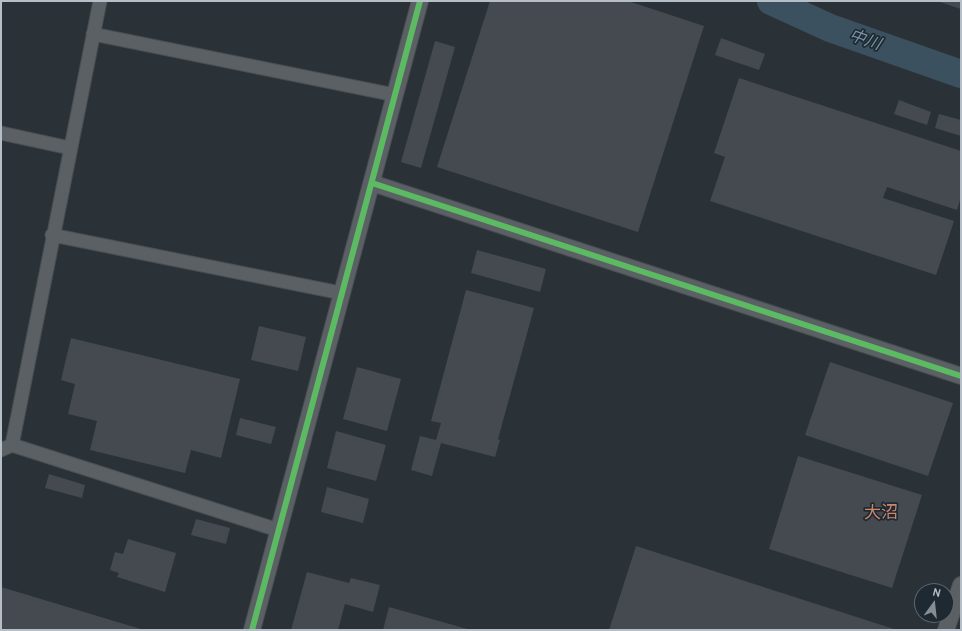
<!DOCTYPE html>
<html>
<head>
<meta charset="utf-8">
<style>
  body { margin:0 }
  #map { position:relative; width:962px; height:631px; overflow:hidden; background:#2b3237; font-family:Cabin,sans-serif }
  canvas { display:block }
  .frame { position:absolute; inset:0; border:2px solid #b6bfc7; pointer-events:none }
  .north { position:absolute; left:914px; top:583px; width:40px; height:40px; box-sizing:border-box; background:#1f2931; border:1px solid #5b656d; border-radius:50%; rotate:15deg; font-size:11px; font-weight:700; line-height:16px; text-align:center; color:#b6bfc7 }
  .north::after { content:''; display:block; margin:auto; width:14px; height:18px; background:#858e95; clip-path:polygon(50% 0,100% 100%,50% 72%,0 100%) }
</style>
</head>
<body>
<div id="map">
<canvas width="962" height="631"></canvas>
<div class="frame"></div>
<div class="north">N</div>
</div>
<script>
const ctx = document.querySelector('canvas').getContext('2d');
ctx.lineJoin = 'round';
function trace(path, color, width, dash) { ctx.strokeStyle = color; ctx.lineWidth = width; ctx.lineCap = dash ? 'butt' : 'round'; ctx.setLineDash(dash || []); ctx.stroke(path); }
function fillPath(path, color) { ctx.fillStyle = color; ctx.fill(path, 'evenodd'); }
function label(font, color, halo, rows, align = 'center') {
  ctx.font = font + ' Cabin,"Noto Sans JP",sans-serif'; ctx.lineWidth = 3.5; ctx.setLineDash([]); ctx.textBaseline = 'middle'; ctx.strokeStyle = halo; ctx.fillStyle = color; for (const [text, x, y, turn = 0] of rows) {
    ctx.save(); ctx.translate(x, y); ctx.rotate((+turn || 0) * Math.PI / 180); ctx.textAlign = isNaN(turn) ? turn : align; if (halo) ctx.strokeText(text, 0, 0); ctx.fillText(text, 0, 0); ctx.restore();
  }
}
const river = new Path2D(`
  M771,1L830,28L961,74`);
const building = new Path2D(`
  M490,1H628L704,26L638,232L437,167Z
  M938,1H961V9L937,1Z
  M721,38L765,54L759,70L715,55Z
  M435,41L455,47L421,168L401,162Z
  M739,78L961,151V197L957,210L887,187L883,198L954,221L936,275L710,201L725,157L714,153Z
  M899,100L931,112L927,125L894,114Z
  M939,114L961,120V136L935,128Z
  M477,250L546,269L540,292L471,273Z
  M466,290L534,308L498,439L500,440L495,457L441,443L432,476L411,470L420,436L436,440L441,423L431,421Z
  M259,326L306,337L298,371L251,360Z
  M71,338L240,379L221,458L191,450L185,473L90,450L97,421L68,414L75,384L61,380Z
  M830,362L953,403L928,476L805,435Z
  M357,367L401,379L387,431L343,419Z
  M240,418L276,427L271,444L236,435Z
  M336,431L386,445L376,481L327,468Z
  M798,456L922,495L892,588L769,549Z
  M49,474L85,485L82,498L45,488Z
  M327,487L369,499L363,523L321,512Z
  M196,519L230,528L226,544L191,535Z
  M128,539L176,553L165,592L117,577L119,573L110,570L115,552L123,554Z
  M636,546L897,630H609Z
  M307,572L349,583L351,578L380,585L373,612L345,604L338,630H291Z
  M1,587L144,630H1Z
  M389,607L471,630H383Z`);
const minor = new Path2D(`
  M93,34L395,95
  M1,133L70,148
  M52,235L341,293
  M12,445L100,1
  M1,450L12,445L278,530`);
const tertiary = new Path2D(`
  M372,183L961,376
  M252,630L420,1
  M946,630L961,585`);
const cycleway = new Path2D(`
  M372,183L961,376
  M252,630L420,1`);
const waterNames = [
  ["中川",865,40,19]
];
const quarterNames = [
  ["大沼",881,513]
];
trace(river, '#3b515f', 28);
fillPath(building, '#444a4f');
trace(minor, '#494e52', 15);
trace(tertiary, '#494e52', 18);
trace(minor, '#5b6065', 13);
trace(tertiary, '#5b6065', 16);
trace(cycleway, '#5cba63', 6);
label('italic 16px', '#7995a8', '#1f2931', waterNames);
label('17px', '#cc876c', '#1f2931', quarterNames);
</script>
</body>
</html>
